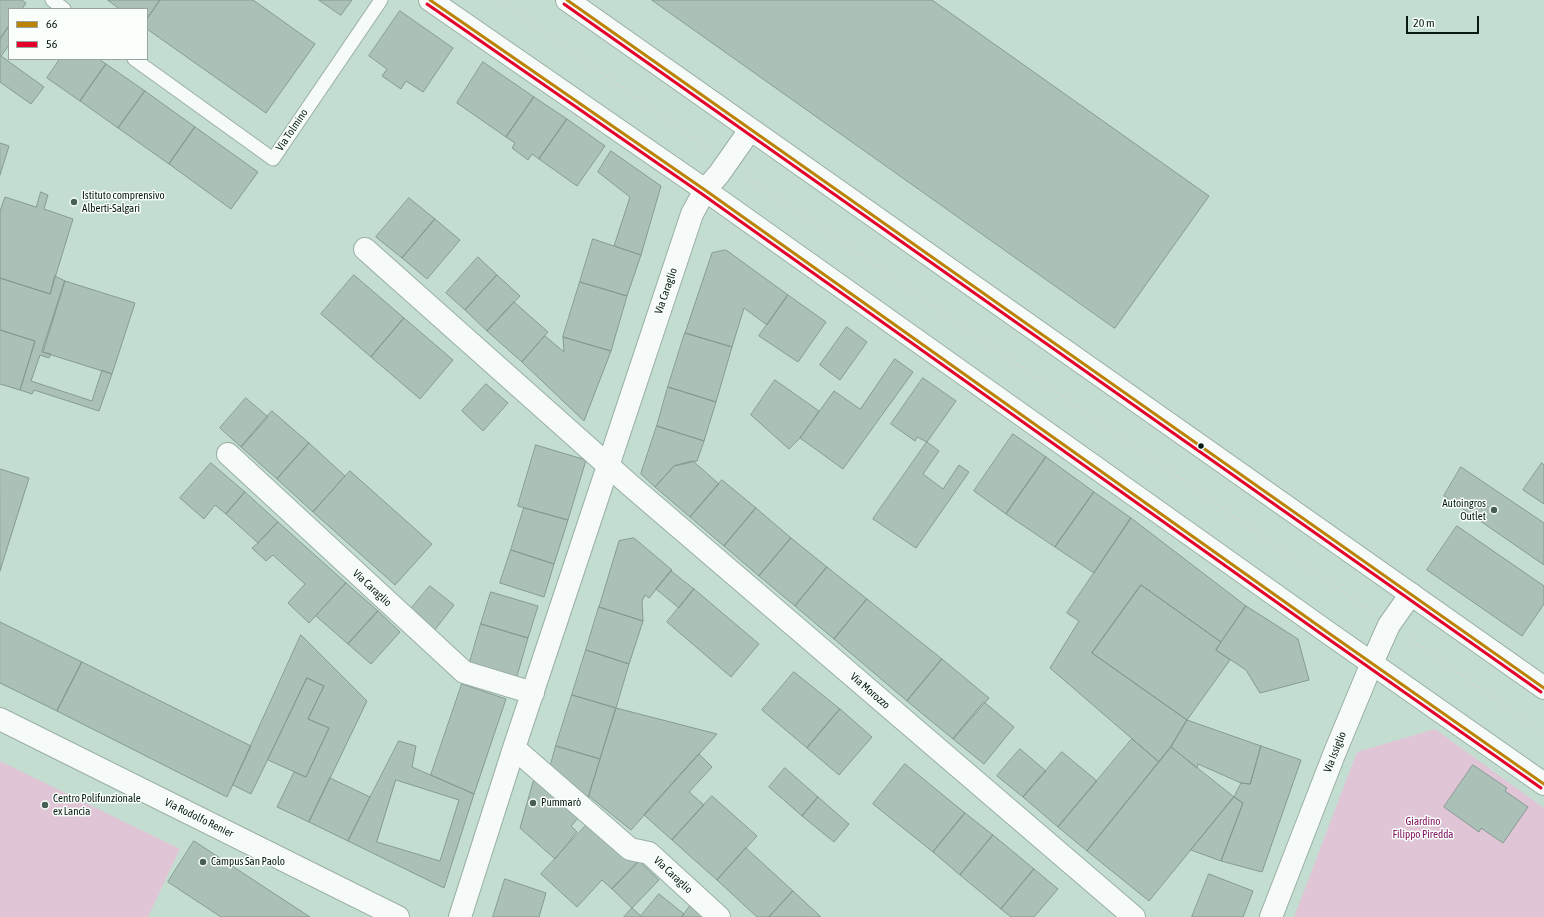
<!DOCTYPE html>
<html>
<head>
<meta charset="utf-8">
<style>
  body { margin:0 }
  #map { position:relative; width:1544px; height:917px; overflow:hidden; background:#c3ded1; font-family:"Asap Condensed",sans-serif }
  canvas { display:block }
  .legend { position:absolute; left:8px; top:8px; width:140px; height:52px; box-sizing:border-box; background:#fafffc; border:1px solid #99a49e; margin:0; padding:5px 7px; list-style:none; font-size:12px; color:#071b12 }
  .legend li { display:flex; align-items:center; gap:8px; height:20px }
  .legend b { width:20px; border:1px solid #99a49e }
  .scale { position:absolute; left:1406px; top:16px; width:73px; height:18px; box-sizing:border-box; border:2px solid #071b12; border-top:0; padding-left:5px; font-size:12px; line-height:14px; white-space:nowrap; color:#071b12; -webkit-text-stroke:3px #fafffc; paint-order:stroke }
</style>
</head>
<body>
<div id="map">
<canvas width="1544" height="917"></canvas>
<ul class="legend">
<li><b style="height:5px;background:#bb8304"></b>66</li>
<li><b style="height:5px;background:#e4002b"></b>56</li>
</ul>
<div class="scale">20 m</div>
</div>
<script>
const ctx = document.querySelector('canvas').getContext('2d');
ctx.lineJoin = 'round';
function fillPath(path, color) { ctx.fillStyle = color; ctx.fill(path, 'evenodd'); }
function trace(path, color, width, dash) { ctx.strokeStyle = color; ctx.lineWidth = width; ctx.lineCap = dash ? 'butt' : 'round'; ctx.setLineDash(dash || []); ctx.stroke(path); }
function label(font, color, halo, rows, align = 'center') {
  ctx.font = font + ' "Asap Condensed",sans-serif'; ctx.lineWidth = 3; ctx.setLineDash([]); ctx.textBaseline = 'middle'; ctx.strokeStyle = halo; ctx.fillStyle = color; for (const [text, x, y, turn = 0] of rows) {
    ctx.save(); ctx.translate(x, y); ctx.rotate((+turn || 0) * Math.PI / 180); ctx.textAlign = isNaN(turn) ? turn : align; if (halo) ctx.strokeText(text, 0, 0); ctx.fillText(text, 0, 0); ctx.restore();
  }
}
const green = new Path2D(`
  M1435,729L1544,808V917H1294L1357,752Z
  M0,761L180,849L148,917H0Z`);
const building = new Path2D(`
  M0,0H22L26,3L22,9H9V26L0,39Z
  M108,0H160L147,19V9H120Z
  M160,0H253L315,44L266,113L147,29V19Z
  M319,0H352L341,15Z
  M652,0H932L1209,196L1115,328Z
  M400,11L453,48L423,92L406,81L401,89L382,76L387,69L369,56Z
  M9,26V45L1,56L44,87L31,104L0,82V39Z
  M60,59H99L106,64L80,101L47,78Z
  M483,62L534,97L506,137L457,103Z
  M106,64L145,91L118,128L80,101Z
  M145,91L195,127L169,164L118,128Z
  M534,97L567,119L539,159L532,154L528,160L512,148L515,143L506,137Z
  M567,119L605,146L577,186L539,159Z
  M195,127L258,172L231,209L169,164Z
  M0,143L9,146L0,175Z
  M611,151L661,186L641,255L614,246L630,197L598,172Z
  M41,192L48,195L44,209L73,219L50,294L0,278V211L5,197L36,207Z
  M409,198L435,219L402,258L376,237Z
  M435,219L460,240L427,279L402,258Z
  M593,239L641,255L627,296L580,282Z
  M726,250L788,295L767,325L744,308L732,347L685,333L712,253Z
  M478,257L497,275L465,310L446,293Z
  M354,275L404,318L371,357L321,314Z
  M497,275L520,296L487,331L465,310Z
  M55,276L65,281L43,352L51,354L49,358L40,355L31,381L92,401L102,370L112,374L99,411L34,390L32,394L20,390L35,341L0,330V278L50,294Z
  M65,281L135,303L112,374L42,352Z
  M580,282L627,296L611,351L563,337Z
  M788,295L826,322L798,362L759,336Z
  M514,302L548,332L522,362L487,331Z
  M404,318L453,360L420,399L371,357Z
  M847,327L867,342L840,380L820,365Z
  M0,330L35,341L20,390L0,384Z
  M685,333L732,347L716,402L668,387Z
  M545,336L564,352L563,337L611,351L584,421L522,362Z
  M895,359L913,372L843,469L800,438L834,391L860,409Z
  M923,378L956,401L927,442L917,437L915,441L891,424Z
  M775,380L819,411L800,438L789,449L751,415Z
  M486,384L508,403L483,431L462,411Z
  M668,387L716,402L704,441L657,426Z
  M246,398L268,417L241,447L220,428Z
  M272,411L309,443L277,479L241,447Z
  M657,426L704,441L697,461L674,466L655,487L641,474Z
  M1013,434L1046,457L1006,514L974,491Z
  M927,442L939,451L923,474L943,489L959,465L969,472L916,548L873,519Z
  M309,443L345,476L313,512L277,479Z
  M536,445L586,460L568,520L518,506Z
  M1046,457L1094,492L1055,547L1006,514Z
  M693,461L719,484L690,517L655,487L674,466Z
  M211,463L245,492L226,514L215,505L204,519L180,498Z
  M1542,463L1544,465V504L1523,490Z
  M1461,467L1544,523V565L1444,496Z
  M0,469L29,478L0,571Z
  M350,471L432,544L395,585L313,512Z
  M722,480L756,508L724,546L690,517Z
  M245,492L278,522L258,543L226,514Z
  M1094,492L1131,518L1094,573L1055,547Z
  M524,508L568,520L554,564L511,550Z
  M756,508L791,538L759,576L724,546Z
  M1131,518L1246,606L1221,642L1141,585L1092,653L1187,720L1171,747L1159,762L1050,668L1079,621L1067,613Z
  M278,522L346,583L309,623L288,603L305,584L273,555L266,561L252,548L258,543Z
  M1457,526L1544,586V604L1522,636L1427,570Z
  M634,538L672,570L649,598L645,595L642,601L643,621L599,607L619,541Z
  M791,538L827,567L795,606L759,576Z
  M511,550L554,564L544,597L500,583Z
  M827,567L867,599L834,639L795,606Z
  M671,571L694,589L679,608L656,589Z
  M346,583L378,611L348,644L316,616Z
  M1141,585L1221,642L1216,650L1230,660L1187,720L1092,653Z
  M430,586L454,605L434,631L409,611Z
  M694,589L759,644L731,677L667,622Z
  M491,592L538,606L528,638L481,624Z
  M867,599L942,659L907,701L834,639Z
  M1246,606L1298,639L1309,680L1260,693L1246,670L1216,650Z
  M599,607L643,621L629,664L586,650Z
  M378,611L400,632L371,664L348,644Z
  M0,622L82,662L57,711L0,683Z
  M481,624L528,638L515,683L468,669Z
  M301,635L367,701L309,822L277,807L294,772L306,777L329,728L308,719L324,686L307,678L251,794L233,785Z
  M586,650L629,664L616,708L572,695Z
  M942,659L989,698L953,739L907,701Z
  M82,662L251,746L227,797L57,711Z
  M794,672L840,709L807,748L762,710Z
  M307,678L324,686L308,719L329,728L306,777L268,760Z
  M462,684L506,699L474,794L431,775Z
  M572,695L616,708L600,759L556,746Z
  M984,702L1014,727L984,764L953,739Z
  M616,708L717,734L631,830L589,796Z
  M840,709L872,737L839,775L807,748Z
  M1187,720L1261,746L1250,784L1241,783L1198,764L1197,768L1171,747Z
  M1132,739L1159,762L1087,851L1058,827Z
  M399,741L416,746L412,767L474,794L444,888L348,841Z
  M556,746L600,759L586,804L549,771Z
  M1261,746L1301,760L1262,872L1221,861L1243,803L1234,797L1241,783L1250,784Z
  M1171,747L1234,797L1149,901L1087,851Z
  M1020,749L1046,771L1023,797L997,776Z
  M1062,752L1097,781L1058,827L1023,797Z
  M699,754L712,767L689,792L704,805L672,840L644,815Z
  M905,764L965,813L933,852L873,804Z
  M1473,765L1507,788L1505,791L1528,807L1503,843L1481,828L1479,832L1444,807Z
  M785,768L818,797L802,816L769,787Z
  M330,778L370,797L348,841L309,822Z
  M541,779L581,815L571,826L577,832L555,859L520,828L533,782Z
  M396,780L459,800L440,861L377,842Z
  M712,796L757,836L717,880L672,840Z
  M818,797L849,824L834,842L802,816Z
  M1234,797L1243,803L1221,861L1191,850Z
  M965,813L993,835L960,875L933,852Z
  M593,818L639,861L612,889L602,880L577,907L541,874Z
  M993,835L1034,869L1001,909L960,875Z
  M194,841L310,917H221L168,882Z
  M746,848L793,891L769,917H757L717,880Z
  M639,861L659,880L632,908L612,889Z
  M1034,869L1058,889L1034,917H1011L1001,909Z
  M1209,874L1253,891L1243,917H1192Z
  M505,879L546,893L539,917H493Z
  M793,891L821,917H769Z
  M659,894L684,914L682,917H642L641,916Z
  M690,906L706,917H682Z
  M632,908L641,916L642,917H624Z`);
const path = new Path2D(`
  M499,0L709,149
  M746,175L1370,611
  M1408,638L1544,733`);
const service = new Path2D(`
  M52,0L64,9
  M134,59L273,159L381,0`);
const minor = new Path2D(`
  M365,249L630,485L1134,917
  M228,454L464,672L533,693
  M0,719L398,917
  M514,748L630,849L649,853L719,917
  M460,917L514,748L692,214L705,190L719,174L750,130
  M1271,917L1335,752L1372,663L1389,625L1411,594`);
const tertiary = new Path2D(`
  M430,0L705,190L1330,634L1544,784
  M567,0L1544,688`);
const bus1 = new Path2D(`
  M430,0L705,190L1330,634L1544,784
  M567,0L1544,688`);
const bus2 = new Path2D(`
  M427,4L702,194L1327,638L1541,788
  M564,4L1541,692`);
const markers = [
  [74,202,4,"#495f55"],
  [1201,446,3.5,"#071b12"],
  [1494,510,4,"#495f55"],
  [533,803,4,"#495f55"],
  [45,805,4,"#495f55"],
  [203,862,4,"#495f55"]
];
const streetNames = [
  ["Via Tolmino",292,130,-56],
  ["Via Caraglio",666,291,-71],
  ["Via Caraglio",372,588,43],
  ["Via Morozzo",870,691,41],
  ["Via Issiglio",1335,752,-68],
  ["Via Rodolfo Renier",199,818,26],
  ["Via Caraglio",673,875,43]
];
const poiNames = [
  ["Istituto comprensivo",82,196],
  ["Alberti-Salgari",82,209],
  ["Autoingros",1486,504,"right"],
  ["Outlet",1486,517,"right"],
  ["Centro Polifunzionale",53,799],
  ["ex Lancia",53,812],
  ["Pummarò",541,803],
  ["Campus San Paolo",211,862]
];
const parkNames = [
  ["Giardino",1423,822],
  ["Filippo Piredda",1423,835]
];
fillPath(green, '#e0c5d6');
fillPath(building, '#abc0b6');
trace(building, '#859b91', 1);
trace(service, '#9aafa5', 15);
trace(minor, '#9aafa5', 24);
trace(tertiary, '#9aafa5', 24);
trace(path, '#d0d8d4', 2.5, [2, 3]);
trace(service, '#f6faf8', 13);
trace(minor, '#f6faf8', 22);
trace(tertiary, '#f6faf8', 22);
trace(bus1, '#bb8304', 3);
trace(bus2, '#e4002b', 3);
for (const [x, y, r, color] of markers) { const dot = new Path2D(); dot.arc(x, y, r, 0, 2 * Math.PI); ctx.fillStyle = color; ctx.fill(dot); trace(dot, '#fafffc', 1.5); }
label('11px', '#071b12', '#fafffc', streetNames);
label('11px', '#071b12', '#fafffc', poiNames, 'left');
label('11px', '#851564', '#fafffc', parkNames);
</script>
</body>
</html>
